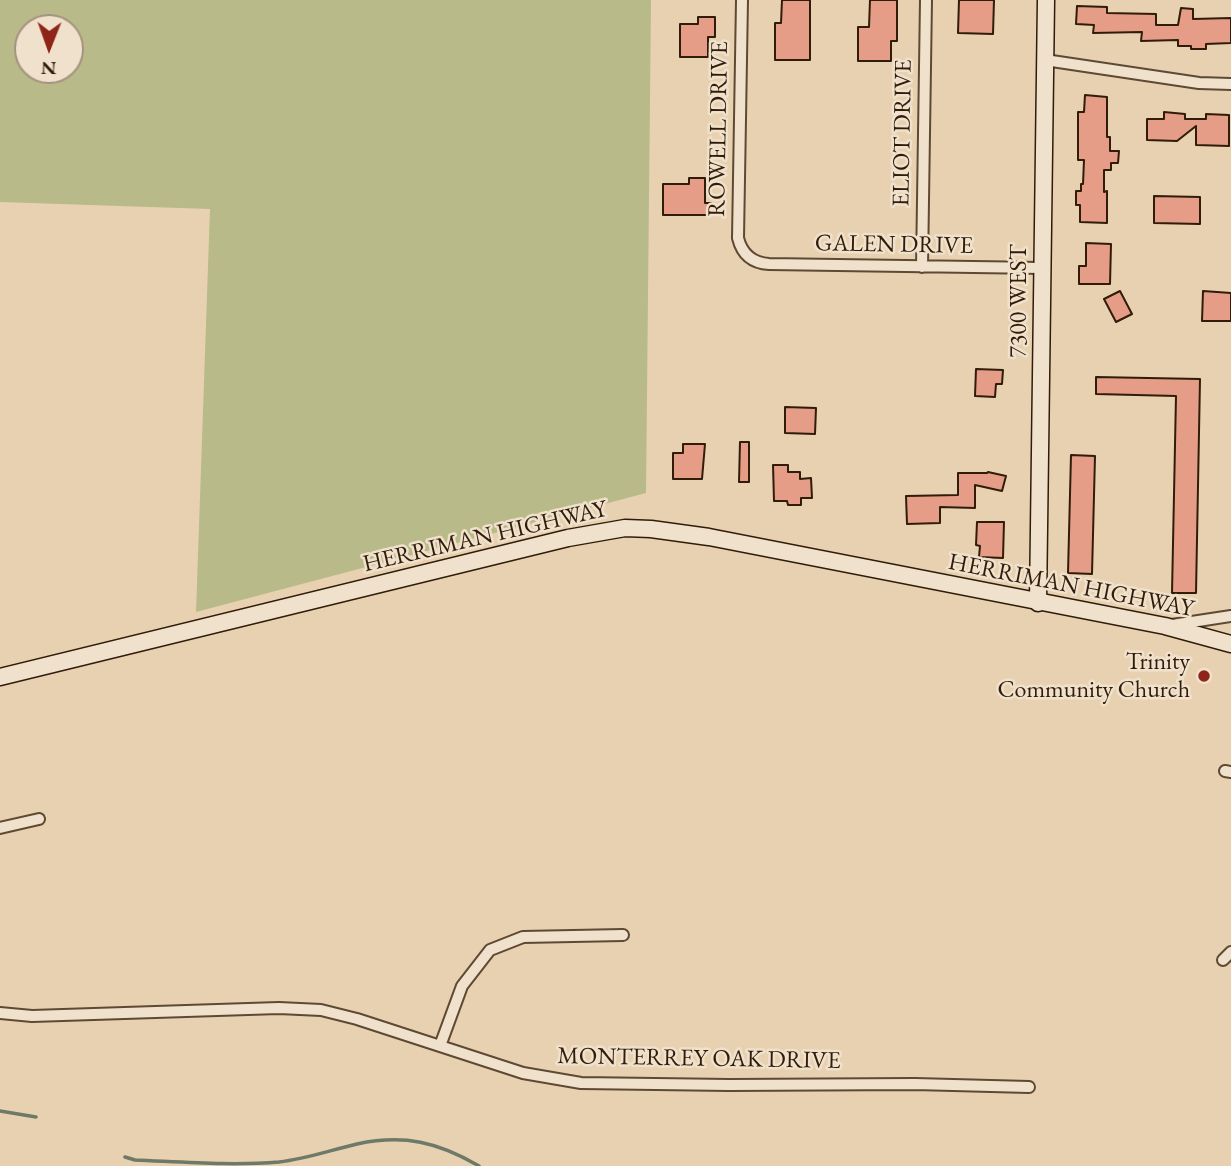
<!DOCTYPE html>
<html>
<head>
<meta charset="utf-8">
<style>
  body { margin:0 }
  #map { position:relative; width:1231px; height:1166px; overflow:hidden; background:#e8d1b0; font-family:"EB Garamond",serif }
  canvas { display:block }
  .north { position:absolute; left:14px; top:14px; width:70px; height:70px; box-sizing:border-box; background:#f0e1cc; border:2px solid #a3927e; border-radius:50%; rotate:181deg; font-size:19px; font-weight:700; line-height:28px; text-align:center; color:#301c09 }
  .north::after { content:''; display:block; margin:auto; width:24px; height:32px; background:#8f2418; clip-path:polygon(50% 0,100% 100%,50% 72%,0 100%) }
</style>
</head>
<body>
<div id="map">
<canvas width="1231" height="1166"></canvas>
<div class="north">N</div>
</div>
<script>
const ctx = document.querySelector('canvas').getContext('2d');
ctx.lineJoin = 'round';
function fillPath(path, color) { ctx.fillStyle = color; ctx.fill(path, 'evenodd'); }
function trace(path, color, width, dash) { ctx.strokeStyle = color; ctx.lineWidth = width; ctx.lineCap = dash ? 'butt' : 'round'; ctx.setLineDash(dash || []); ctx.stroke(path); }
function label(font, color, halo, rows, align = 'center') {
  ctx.font = font + ' "EB Garamond",serif'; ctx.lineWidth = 5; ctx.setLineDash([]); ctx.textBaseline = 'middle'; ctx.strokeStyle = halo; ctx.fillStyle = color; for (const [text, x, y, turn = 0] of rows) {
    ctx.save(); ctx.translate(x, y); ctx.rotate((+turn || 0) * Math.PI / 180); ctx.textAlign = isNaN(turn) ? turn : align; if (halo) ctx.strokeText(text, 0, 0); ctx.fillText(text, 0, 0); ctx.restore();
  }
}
const green = new Path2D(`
  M0,0H651L646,493L196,612L210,209L0,202ZM28,28H70V70H28Z`);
const stream = new Path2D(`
  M0,1111L36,1117
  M125,1157L135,1160C183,1162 232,1166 279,1162C306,1159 331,1150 357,1144C404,1134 438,1142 479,1166`);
const building = new Path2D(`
  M782,0H810V60H775V23H781Z
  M870,0H897V41H891V61H858V27H869Z
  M959,0H994L993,34L958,33Z
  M1077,6L1107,7V13L1156,14V25H1178L1181,8L1193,9V19L1231,18V43L1206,44V49H1191V46H1178V40L1141,41L1142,32L1093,33L1094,25L1076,24Z
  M698,17H715V37H708V57H680V24H698Z
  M1085,95L1107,97V137H1110V151H1119L1118,163H1111V170H1104V192L1107,191V223L1080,222V205H1076V191H1081V184H1083L1084,160H1078V112H1084Z
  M1164,112L1185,114V119H1206V114L1229,115V146L1196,145V126L1177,141L1147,140V119H1164Z
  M689,178H705V203H711V215H663V184H689Z
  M1154,196L1200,197V224L1154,223Z
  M1086,243L1111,244L1110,284H1079V266H1086Z
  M1120,291L1132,314L1116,322L1104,299Z
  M1203,291L1231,293V321H1202Z
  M976,369L1003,370L1002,384H996L995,397L975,396Z
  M1096,377L1200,379L1196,593H1172L1176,396L1096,394Z
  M785,407L816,408L815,434L785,433Z
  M740,442H749V482H739Z
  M683,444H705L702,479H673V453H683Z
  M1071,455L1095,456L1092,574L1068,573Z
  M773,465H788V472H800V479L811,478L812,498H801V505H788L787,501H774Z
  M988,472L1006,476L1002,491L975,485V508L940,507V523L907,524L906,496L958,495V473H987Z
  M977,522H1004L1003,558L979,557L980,546L976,545Z`);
const street = new Path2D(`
  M742,0L738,238C742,254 752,263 769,264L1042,268
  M1045,60L1199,83L1231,84
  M922,267L926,0
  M1172,625L1231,616
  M1225,771L1231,772
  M0,828L39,819
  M1223,960L1231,952
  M0,1013L32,1016L279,1008L321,1010L357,1019L523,1073L581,1083L729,1085L915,1084L1029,1087
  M440,1046L462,986L490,950L523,937L623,935`);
const secondary = new Path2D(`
  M1038,603L1046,0
  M0,677L568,538L625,528L651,529L709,537L1165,626L1231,644`);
const markers = [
  [1204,676,7,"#8f2418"]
];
const streetNames = [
  ["ROWELL DRIVE",719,129,-89],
  ["ELIOT DRIVE",903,133,-89],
  ["GALEN DRIVE",894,245,1],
  ["7300 WEST",1019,301,-90],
  ["HERRIMAN HIGHWAY",485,537,-13],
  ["HERRIMAN HIGHWAY",1071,586,11],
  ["MONTERREY OAK DRIVE",699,1059,1]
];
const poiNames = [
  ["Trinity",1190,662],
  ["Community Church",1190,690]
];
fillPath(green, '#b9ba89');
trace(stream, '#6e7968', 3.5);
fillPath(building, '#e69d88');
trace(building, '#301c09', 2);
trace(street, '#5e4933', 14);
trace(secondary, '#301c09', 19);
trace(street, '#f0e1cc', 10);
trace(secondary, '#f0e1cc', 16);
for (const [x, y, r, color] of markers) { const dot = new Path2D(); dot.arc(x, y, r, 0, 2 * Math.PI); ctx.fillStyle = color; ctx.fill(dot); trace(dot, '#f0e1cc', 2.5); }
label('24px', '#301c09', '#f0e1cc', streetNames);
label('24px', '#301c09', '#f0e1cc', poiNames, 'right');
</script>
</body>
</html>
